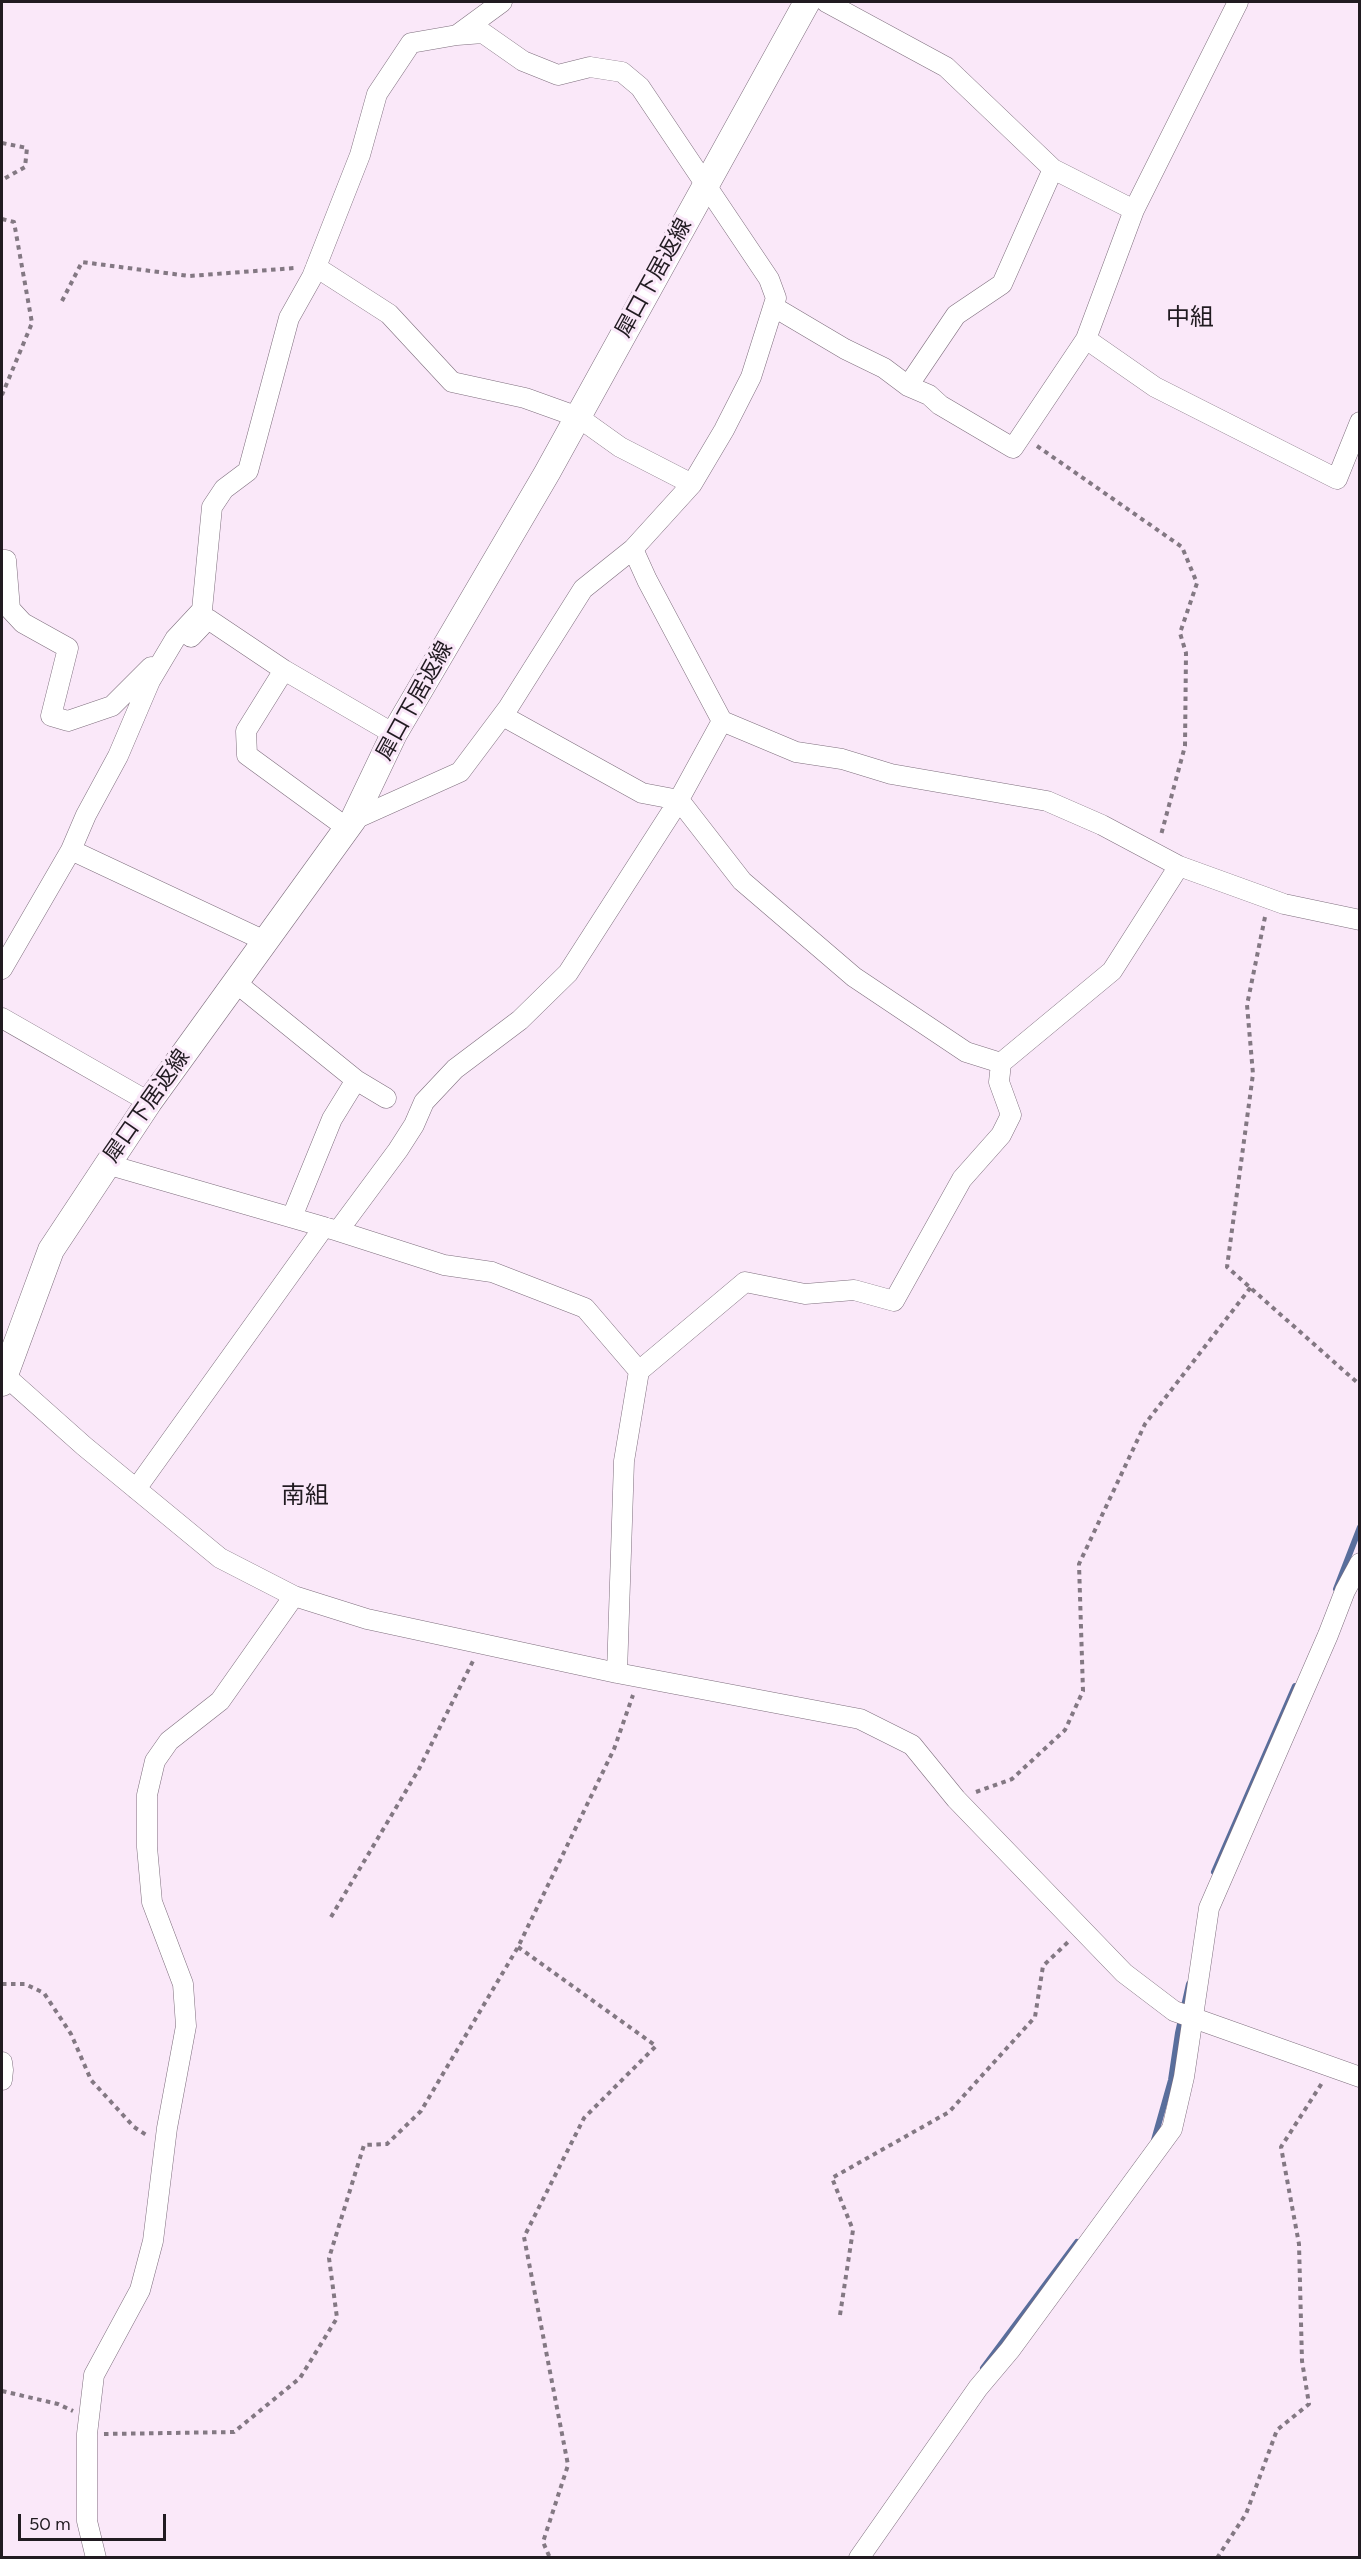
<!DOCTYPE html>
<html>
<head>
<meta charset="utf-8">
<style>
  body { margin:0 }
  #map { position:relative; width:1361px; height:2559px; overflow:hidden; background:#fae8f9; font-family:Figtree,sans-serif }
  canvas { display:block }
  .frame { position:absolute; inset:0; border:3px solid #211b21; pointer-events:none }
  .scale { position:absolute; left:18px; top:2514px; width:148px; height:27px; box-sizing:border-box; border:3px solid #211b21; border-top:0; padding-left:8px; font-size:18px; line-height:21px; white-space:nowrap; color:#211b21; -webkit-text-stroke:4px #fae8f9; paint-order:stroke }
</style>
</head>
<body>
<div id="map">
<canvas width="1361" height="2559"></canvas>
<div class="frame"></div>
<div class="scale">50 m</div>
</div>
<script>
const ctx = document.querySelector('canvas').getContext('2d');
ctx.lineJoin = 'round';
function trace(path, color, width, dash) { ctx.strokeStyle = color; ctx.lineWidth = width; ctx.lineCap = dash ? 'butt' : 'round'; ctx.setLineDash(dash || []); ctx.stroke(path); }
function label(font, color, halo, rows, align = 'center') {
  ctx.font = font + ' Figtree,"Noto Sans JP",sans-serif'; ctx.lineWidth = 6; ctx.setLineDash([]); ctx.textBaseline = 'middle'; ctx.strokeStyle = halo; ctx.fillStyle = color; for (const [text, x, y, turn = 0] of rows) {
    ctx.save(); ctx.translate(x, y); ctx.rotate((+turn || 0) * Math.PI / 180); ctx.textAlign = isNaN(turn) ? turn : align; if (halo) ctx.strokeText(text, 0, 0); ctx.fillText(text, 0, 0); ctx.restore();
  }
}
const stream = new Path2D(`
  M1336,1589L1360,1527
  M1214,1872L1295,1686
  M1154,2140L1171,2080L1178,2033L1189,1984
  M983,2368L1077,2242`);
const path = new Path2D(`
  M2,143L27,148L25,167L2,180
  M2,219L14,222L32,323L2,395
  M62,301L82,262L189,276L295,268
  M1037,446L1182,547L1197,583L1180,633L1186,653L1185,746L1161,835
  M1265,917L1247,1005L1253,1074L1227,1267L1360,1385
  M976,1792L1012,1779L1065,1730L1083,1691L1079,1564L1145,1424L1251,1287
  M331,1917L419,1769L473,1661
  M518,1947L656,2046L584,2118L524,2237L568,2465L543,2542L550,2558
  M2,1984H25L44,1993L71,2034L91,2080L134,2127L148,2136
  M840,2315L853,2230L832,2178L949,2112L1035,2017L1043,1966L1068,1942
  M2,2391L58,2404L73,2411
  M104,2434L234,2432L300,2378L337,2318L329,2258L364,2145L387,2144L421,2111L518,1947L614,1749L633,1695
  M1217,2558L1246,2514L1277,2430L1309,2404L1302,2361L1299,2244L1281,2147L1322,2083`);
const minor = new Path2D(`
  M826,2L946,67L1053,169L1134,210
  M457,35L502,2
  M316,267L389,314L452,382L525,398L578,417L620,447L692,484
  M774,307L845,349L884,368L908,386L929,395L940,405L1013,448L1086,339L1134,210L1238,2
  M1086,339L1155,387L1337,479L1360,422
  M908,386L956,315L1002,284L1053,169
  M633,549L647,580L722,721L796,752L842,759L891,774L1047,801L1102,825L1179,866L1284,904L1360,920
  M2,560H6L10,609L23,623L68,648L51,716L68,721L112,706L151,667
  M191,637L208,619L284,670L394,734
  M284,670L246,731L247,755L347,828
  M503,716L642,793L679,800L742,881L854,977L966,1052L1001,1063
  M71,850L265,941
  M2,969L71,850L86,815L118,756L150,681L175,639L202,610L212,507L224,489L248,471L289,318L312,277L360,155L377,94L411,43L457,35L483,33L523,61L558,75L590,67L622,72L640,87L769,279L776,298L751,377L724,430L692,484L633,549L583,589L508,708L460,772L353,820
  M235,982L356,1080L386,1098
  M2,1018L149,1102
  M106,1164L338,1231L398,1150L414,1125L424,1102L455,1069L520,1020L568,973L676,805L722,721
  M292,1217L332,1119L356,1080
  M338,1231L444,1265L492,1272L585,1308L639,1371L745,1282L805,1294L854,1290L894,1301L962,1179L1001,1135L1011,1115L999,1082L1001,1063L1112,971L1179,866
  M2,1373L84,1446L220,1558L294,1596L367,1619L617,1673L860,1719L912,1745L956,1799L1124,1973L1174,2011L1360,2077
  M136,1489L324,1227
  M617,1673L624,1461L639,1371
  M2,2062L3,2070L2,2080
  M96,2558L87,2521V2434L94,2375L140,2290L153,2241L167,2128L186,2026L183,1984L152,1902L147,1847V1795L155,1761L169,1741L220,1701L294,1596
  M859,2558L978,2388L1010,2350L1172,2129L1184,2077L1209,1908L1328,1635L1345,1591L1360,1563`);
const major = new Path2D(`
  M2,1383L51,1250L149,1102L353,820L394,734L547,473L807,2`);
const streetNames = [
  ["犀口下居返線",654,278,-61],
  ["犀口下居返線",415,701,-61],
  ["犀口下居返線",147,1106,-55]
];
const neighbourhoodNames = [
  ["中組",1190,318],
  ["南組",305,1496]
];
trace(stream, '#596e9c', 6);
trace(minor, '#7e6e7d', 21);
trace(major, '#7e6e7d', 27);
trace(path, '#837883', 4, [4.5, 4.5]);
trace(minor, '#fff', 20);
trace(major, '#fff', 26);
label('22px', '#211b21', '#fae8f9', streetNames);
label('24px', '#211b21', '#fae8f9', neighbourhoodNames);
</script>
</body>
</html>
